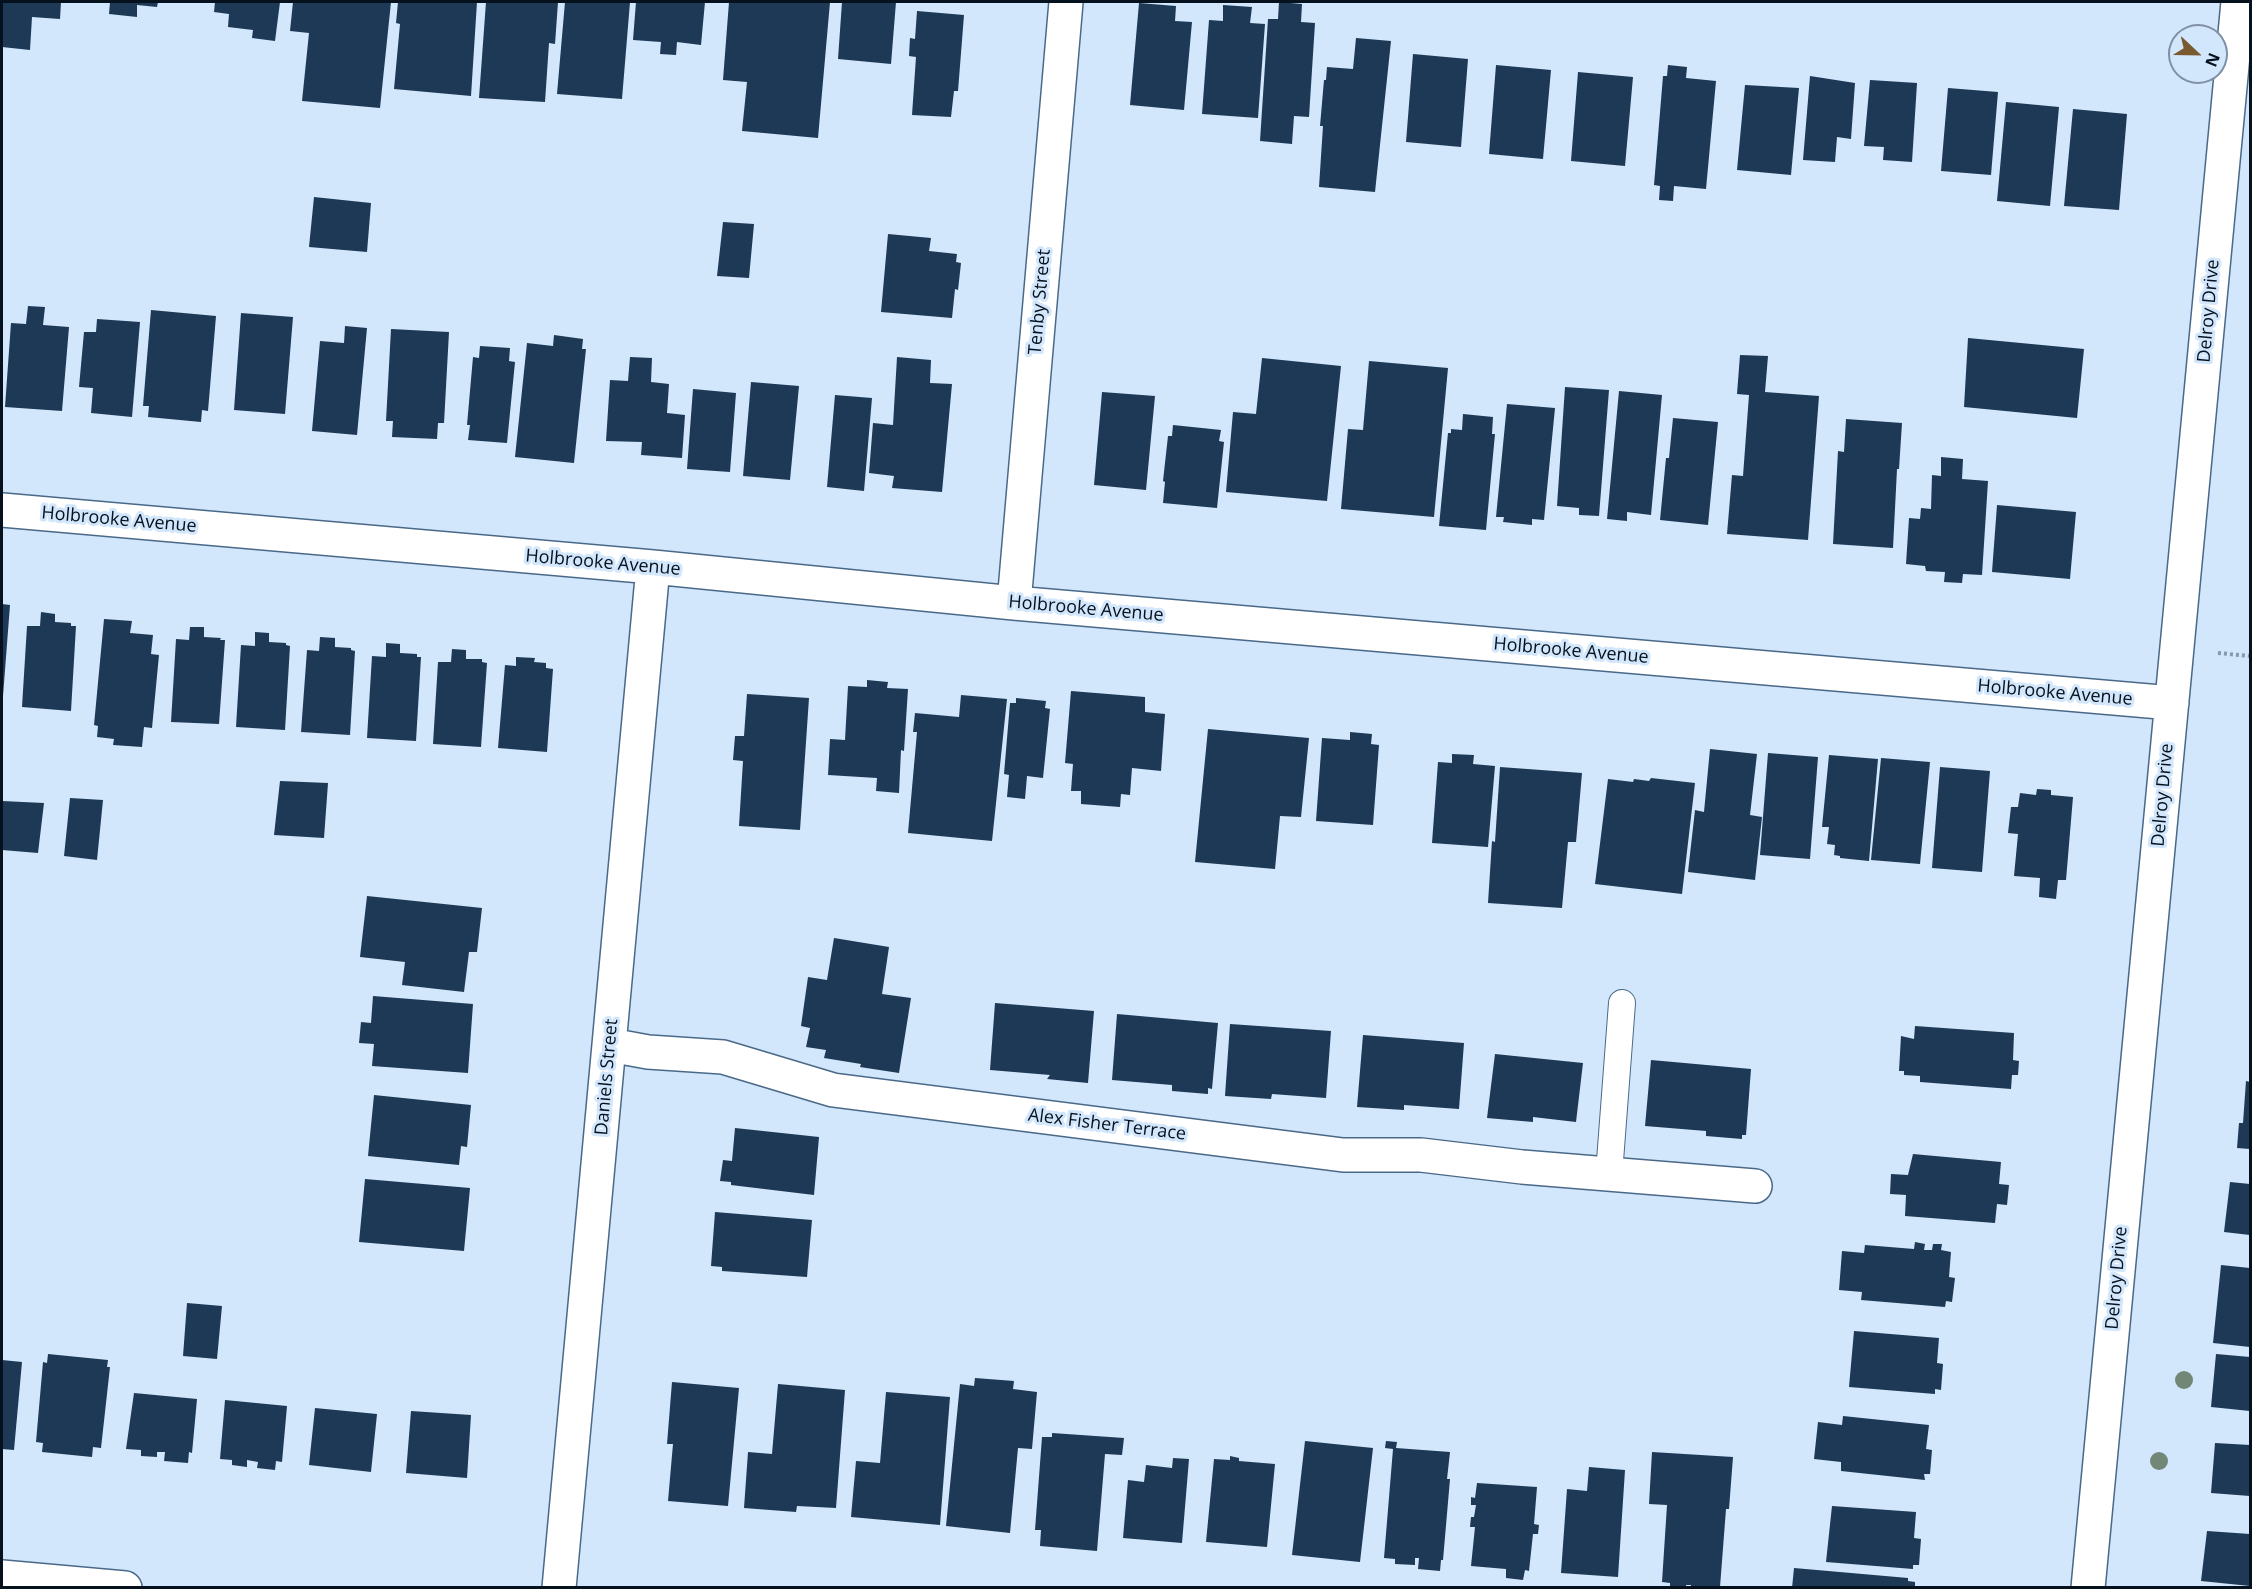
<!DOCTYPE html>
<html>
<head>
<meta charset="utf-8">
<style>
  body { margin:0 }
  #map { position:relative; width:2252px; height:1589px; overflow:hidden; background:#d2e6fc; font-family:"Open Sans",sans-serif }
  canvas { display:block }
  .frame { position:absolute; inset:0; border:3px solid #05111d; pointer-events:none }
  .north { position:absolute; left:2168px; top:24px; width:60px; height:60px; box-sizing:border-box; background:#d2e6fc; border:2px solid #8091a3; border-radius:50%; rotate:112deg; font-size:16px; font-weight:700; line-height:24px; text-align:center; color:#05111d }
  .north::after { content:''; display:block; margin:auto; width:21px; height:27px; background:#7b5930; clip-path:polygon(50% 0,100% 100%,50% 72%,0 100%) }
</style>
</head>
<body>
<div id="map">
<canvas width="2252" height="1589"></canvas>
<div class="frame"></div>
<div class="north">N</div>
</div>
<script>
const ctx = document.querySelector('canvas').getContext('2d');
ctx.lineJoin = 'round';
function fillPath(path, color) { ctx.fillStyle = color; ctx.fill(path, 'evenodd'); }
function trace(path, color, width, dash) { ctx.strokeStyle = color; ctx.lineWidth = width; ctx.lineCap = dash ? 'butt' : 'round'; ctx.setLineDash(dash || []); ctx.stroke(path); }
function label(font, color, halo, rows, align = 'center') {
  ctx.font = font + ' "Open Sans",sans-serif'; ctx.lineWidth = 6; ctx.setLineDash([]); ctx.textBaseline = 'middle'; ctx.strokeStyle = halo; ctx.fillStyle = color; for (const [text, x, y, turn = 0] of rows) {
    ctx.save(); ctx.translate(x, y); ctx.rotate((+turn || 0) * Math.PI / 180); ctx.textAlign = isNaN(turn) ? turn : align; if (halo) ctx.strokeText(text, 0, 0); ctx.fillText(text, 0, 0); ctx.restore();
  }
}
const building = new Path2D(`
  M2,2H61L60,19L32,17L30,50L2,47Z
  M110,2H158L157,7L137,5V17L109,14Z
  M215,2H280L275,41L252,38L253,30L228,27L229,14L214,12Z
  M293,2H391L380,108L302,101L309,33L290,31Z
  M398,2H477L471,96L394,89L400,24L396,23Z
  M486,2H558L555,44L549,43L545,102L479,98Z
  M565,2H630L622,99L557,94Z
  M636,2H705L701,45L677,42L676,55L660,54L661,42L633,40Z
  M729,2H830L818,138L742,131L747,82L723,80Z
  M842,2H896L891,64L838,59Z
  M1279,2L1302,4L1301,22L1315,23L1309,117L1294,116L1292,144L1260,141L1268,19H1278Z
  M1139,3L1176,6L1175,21L1192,22L1184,110L1130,105Z
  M1223,5L1252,7L1250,23L1265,24L1258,118L1202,114L1209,20L1223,21Z
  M917,11L964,15L958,91H954L951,117L912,115L916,57L909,56L910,38L915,39Z
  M1356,38L1391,41L1375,192L1319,187L1323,126H1320L1324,80H1326L1327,67L1353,69Z
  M1413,54L1468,59L1461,147L1406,142Z
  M1496,65L1551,70L1543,159L1489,154Z
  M1668,65L1687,67L1686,78L1716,81L1706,189L1674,186L1673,201L1659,200L1660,186L1654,185L1663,76H1667Z
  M1578,72L1633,77L1625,166L1571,161Z
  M1810,76L1855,83L1851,139L1837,137L1835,162L1803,160Z
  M1870,80L1917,83L1912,162L1883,160L1884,147L1864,146Z
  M1745,85L1799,88L1791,175L1737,170Z
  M1948,88L1998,92L1991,175L1941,171Z
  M2006,102L2059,107L2050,206L1997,201Z
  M2073,109L2127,114L2119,210L2064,206Z
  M314,197L371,203L367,252L309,247Z
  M723,222L754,224L749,278L717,276Z
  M888,234L931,238L929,251L957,254L956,262L961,263L958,290L955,289L952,318L881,312Z
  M28,306L45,307L43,325L69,327L62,411L5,407L11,323L26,324Z
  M151,310L216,316L208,411L202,410L201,422L148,417L149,406H143Z
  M241,313L293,317L285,414L234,410Z
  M97,319L140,322L132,417L91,413L93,388L79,387L84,332H96Z
  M345,326L367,328L357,435L312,431L320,341L344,343Z
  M391,329L449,332L444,423H438L437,439L392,437L393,421H386Z
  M554,335L583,339L582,349H586L574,463L515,457L527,343L553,346Z
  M1968,338L2084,349L2077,418L1964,407Z
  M480,346L510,348L509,361L515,362L507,443L468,440L470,425H467L473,357L479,358Z
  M1740,355L1768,356L1765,392L1819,396L1808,540L1727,534L1732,475L1743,476L1749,395L1737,394Z
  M630,357L652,358L651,382L669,384L667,413L685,415L682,458L641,455L642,442L606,441L610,380L628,381Z
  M897,357L931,360L930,383L952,384L942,492L892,488L894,476L869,473L873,423L893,425Z
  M1262,358L1341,366L1327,501L1226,492L1233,412L1256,414Z
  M1369,361L1448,368L1434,517L1341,509L1348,429L1363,430Z
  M751,382L799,386L790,480L743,476Z
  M1565,387L1609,390L1599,516L1579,515V508L1557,506Z
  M693,389L736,393L730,472L687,469Z
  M1619,391L1662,395L1651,515L1627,512V521L1607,519Z
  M1102,392L1155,396L1146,490L1094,485Z
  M835,395L872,398L864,491L827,487Z
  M1507,404L1555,408L1544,520L1532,519V525L1503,522L1504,517H1496Z
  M1463,414L1493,417L1492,434H1495L1486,530L1439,526L1448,433H1451V429L1462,430Z
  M1673,418L1718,422L1708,525L1660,520L1666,458H1669Z
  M1846,419L1902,423L1899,469H1897L1893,548L1833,544L1838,451L1844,452Z
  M1173,425L1221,430L1219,441L1224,442L1217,508L1163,503L1165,482L1163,481L1168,436H1172Z
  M1941,457L1963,459L1962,479L1988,481L1982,575L1963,574L1962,583L1944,582L1945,572L1926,571L1925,566L1906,564L1909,518L1920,519L1921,508L1931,509L1932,475L1941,476Z
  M1997,505L2076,512L2070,579L1992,572Z
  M2,604L10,605L3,696H2Z
  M41,612L55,614V622L71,623V626H76L71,711L22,707L27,626H40Z
  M104,619L132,621L130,633L153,635L151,654L159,655L152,728L144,727L142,747L113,745L114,739L97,737L98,726L94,725Z
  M190,627H204V637L221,638L220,640H225L219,724L171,722L176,639L189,640Z
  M255,632L269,633V642L286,643V645L290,646L285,730L236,727L241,645L255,646Z
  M320,637L335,638V647L351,648V650L355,651L350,735L301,732L307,650L319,651Z
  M386,643L400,644V653L417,654V657H421L416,741L367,738L372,656L386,657Z
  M452,649L466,650V659H482V662L487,663L481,747L433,744L438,662H451Z
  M516,657L535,658L534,662L546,663V668L553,669L547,752L498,748L505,665L516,666Z
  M867,680L888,682L887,688L908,689L904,751L901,750L899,793L876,791L877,778L828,775L830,739L845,740L848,686L867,687Z
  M1071,691L1145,697V712L1165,714L1161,771L1132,768L1130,795L1121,794L1120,807L1081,804V791H1071L1073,764L1065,763Z
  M747,694L809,698L800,830L739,826L743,761L733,760L735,736H744Z
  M961,695L1007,699L992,841L908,833L917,732H913L915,713L959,717Z
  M1016,698L1046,701L1045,708L1050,709L1043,778L1027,776L1025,799L1007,797L1009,775L1004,774L1010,703H1016Z
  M1208,729L1309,738L1301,817L1280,816L1275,869L1195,862Z
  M1350,732L1372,734L1371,744L1379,745L1373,825L1316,821L1322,738L1350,740Z
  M1710,749L1757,754L1750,815L1762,817L1755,880L1688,872L1695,810L1704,812Z
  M1768,753L1818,757L1810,859L1760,855Z
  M1452,754L1474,755L1473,764L1495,766L1488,847L1432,843L1438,762L1452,763Z
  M1829,755L1878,759L1869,861L1840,858V856L1834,855L1835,845L1827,844L1829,827H1822Z
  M1881,758L1930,762L1920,864L1871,860Z
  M1500,767L1582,773L1576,842H1568L1562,908L1488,903L1492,841L1495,842Z
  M1940,767L1990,771L1982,872L1932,868Z
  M1651,778L1695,783L1682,894L1595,884L1608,779L1633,782L1634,779L1649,781Z
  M280,781L328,783L324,838L274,835Z
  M2037,789L2051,790V795L2073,797L2066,880H2058L2056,899L2039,897L2040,878L2014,876L2018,834L2008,833L2011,807H2018L2020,793L2036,795Z
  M70,798L103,800L97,860L64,856Z
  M2,801L44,803L38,853L2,850Z
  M367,896L482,908L477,952H469L464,992L402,985L405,962L360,957Z
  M834,938L889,947L882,994L911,998L899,1073L860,1067L861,1064L824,1058L826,1050L806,1047L810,1028L801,1026L808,977L827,980Z
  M373,996L473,1004L468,1073L372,1066L374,1044L359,1043L361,1022L371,1023Z
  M995,1003L1094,1011L1088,1083L1047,1079L1050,1075L990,1070Z
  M1117,1014L1218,1023L1212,1089L1208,1088V1094L1172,1091V1085L1112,1080Z
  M1230,1024L1331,1031L1326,1098L1272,1094L1271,1099L1225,1096Z
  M1915,1026L2014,1033L2013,1060L2019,1061L2018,1075H2012L2011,1089L1920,1082V1076L1904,1075V1071H1899L1901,1036L1914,1039Z
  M1363,1035L1464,1043L1459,1109L1404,1105V1110L1357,1107Z
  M1495,1054L1583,1063L1576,1122L1533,1117V1122L1487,1118Z
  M1651,1060L1751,1069L1746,1135H1742V1139L1706,1136V1131L1645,1126Z
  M2246,1081L2250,1082V1149L2237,1148L2239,1123H2243Z
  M374,1095L471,1105L467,1147L461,1146L459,1165L368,1156Z
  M735,1128L819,1137L814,1195L731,1185V1182L720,1181L723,1160L732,1161Z
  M1913,1154L2001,1162L1999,1184L2009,1185L2007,1205L1997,1204L1995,1223L1905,1216L1906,1195L1890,1194L1891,1174L1908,1175Z
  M365,1179L470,1188L464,1251L359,1242Z
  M2230,1182L2250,1184V1235L2224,1232Z
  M715,1212L812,1220L807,1277L722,1271V1267L711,1266Z
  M1915,1242L1925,1244L1924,1250H1932L1933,1244H1942L1941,1250L1951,1252L1949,1277L1955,1278L1952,1302L1946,1301L1945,1307L1861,1300L1862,1292L1839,1290L1842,1251L1864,1253L1865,1245L1914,1249Z
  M2221,1265L2250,1268V1347L2213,1343Z
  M187,1303L222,1306L217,1359L183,1356Z
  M1854,1331L1939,1338L1937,1363L1943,1364L1941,1390L1935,1389V1394L1849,1387Z
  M48,1354L108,1360L107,1367H110L101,1448L93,1447L92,1457L42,1452L43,1443L36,1442L43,1362L47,1363Z
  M2216,1354L2250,1357V1411L2211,1407Z
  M2,1360L22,1362L14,1450L2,1449Z
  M975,1378L1014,1381L1013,1389L1037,1392L1032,1449L1018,1448L1010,1533L946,1526L960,1384L974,1386Z
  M672,1382L739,1388L728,1506L668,1501L673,1444H667Z
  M778,1384L845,1390L836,1508L797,1506L796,1512L744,1508L748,1452L772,1454Z
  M886,1392L950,1397L940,1525L851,1517L856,1461L880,1463Z
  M134,1393L197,1399L192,1453L189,1452L188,1463L164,1461L165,1452H157V1457L141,1456V1450L126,1449Z
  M225,1400L287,1406L282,1462L276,1461L275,1470L257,1468L258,1462L247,1460V1467L232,1465V1460L220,1459Z
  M315,1408L377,1414L371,1472L309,1465Z
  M411,1411L471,1415L467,1478L406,1473Z
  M1843,1416L1929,1425L1926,1449L1932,1450L1930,1474H1924L1925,1480L1841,1471V1462L1814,1459L1818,1422L1842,1425Z
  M1052,1433L1124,1438L1122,1455L1105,1454L1097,1551L1040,1546L1041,1530H1035L1042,1437H1052Z
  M1305,1441L1373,1448L1360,1562L1292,1555Z
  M1386,1441L1397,1442L1396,1448L1450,1452L1447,1479H1450L1443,1560H1441L1440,1571L1418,1569L1419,1558H1415V1565L1395,1564V1559L1384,1558L1393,1449L1385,1448Z
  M2215,1443L2250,1445V1496L2211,1493Z
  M1652,1452L1733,1457L1729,1509H1726L1720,1587L1691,1588V1585H1686V1588H1670V1583L1662,1582L1667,1505L1649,1504Z
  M1230,1456L1239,1458V1461L1275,1464L1267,1547L1206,1542L1214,1459L1230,1460Z
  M1173,1458L1189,1459L1182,1543L1123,1538L1128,1480L1144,1482L1146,1465L1172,1468Z
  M1589,1467L1625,1470L1618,1577L1561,1573L1567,1489L1587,1491Z
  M1477,1483L1537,1487L1534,1524L1539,1525L1538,1534H1533L1529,1571L1525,1570L1523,1580L1506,1578V1569L1471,1566L1475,1527H1470L1471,1517H1474L1476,1505H1471V1497L1475,1498Z
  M1832,1506L1916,1512L1914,1538L1921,1539L1919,1565H1913V1569L1826,1562Z
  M2207,1531L2250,1534V1586L2201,1581Z
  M1794,1568L1908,1578V1581L1915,1582V1588H1792Z`);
const path = new Path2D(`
  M2218,653L2250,656`);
const lane = new Path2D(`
  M1609,1174L1622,1003`);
const street = new Path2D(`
  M2,510L653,567L1014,603L2172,703
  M1014,603L1066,2
  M610,1045L648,1052L723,1057L833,1090L1343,1155H1421L1522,1167L1755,1186
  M2,1577L125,1588
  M559,1588L653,567
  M2088,1588L2238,2`);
const trees = [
  [2184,1380],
  [2159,1461]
];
const streetNames = [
  ["Tenby Street",1040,302,-85],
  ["Delroy Drive",2209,311,-85],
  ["Holbrooke Avenue",119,520,5],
  ["Holbrooke Avenue",603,563,5],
  ["Holbrooke Avenue",1086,609,5],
  ["Holbrooke Avenue",1571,651,5],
  ["Holbrooke Avenue",2055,693,5],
  ["Delroy Drive",2163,795,-85],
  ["Daniels Street",607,1077,-85],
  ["Alex Fisher Terrace",1107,1125,7],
  ["Delroy Drive",2117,1278,-85]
];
fillPath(building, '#1d3955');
trace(lane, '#4a6988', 28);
trace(street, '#4a6988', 36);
trace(path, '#8899ac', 4, [3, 3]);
trace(lane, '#fff', 26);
trace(street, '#fff', 33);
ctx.fillStyle = '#738777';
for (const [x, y] of trees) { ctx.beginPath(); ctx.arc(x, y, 9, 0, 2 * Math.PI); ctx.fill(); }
label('18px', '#05111d', '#d2e6fc', streetNames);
</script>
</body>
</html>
